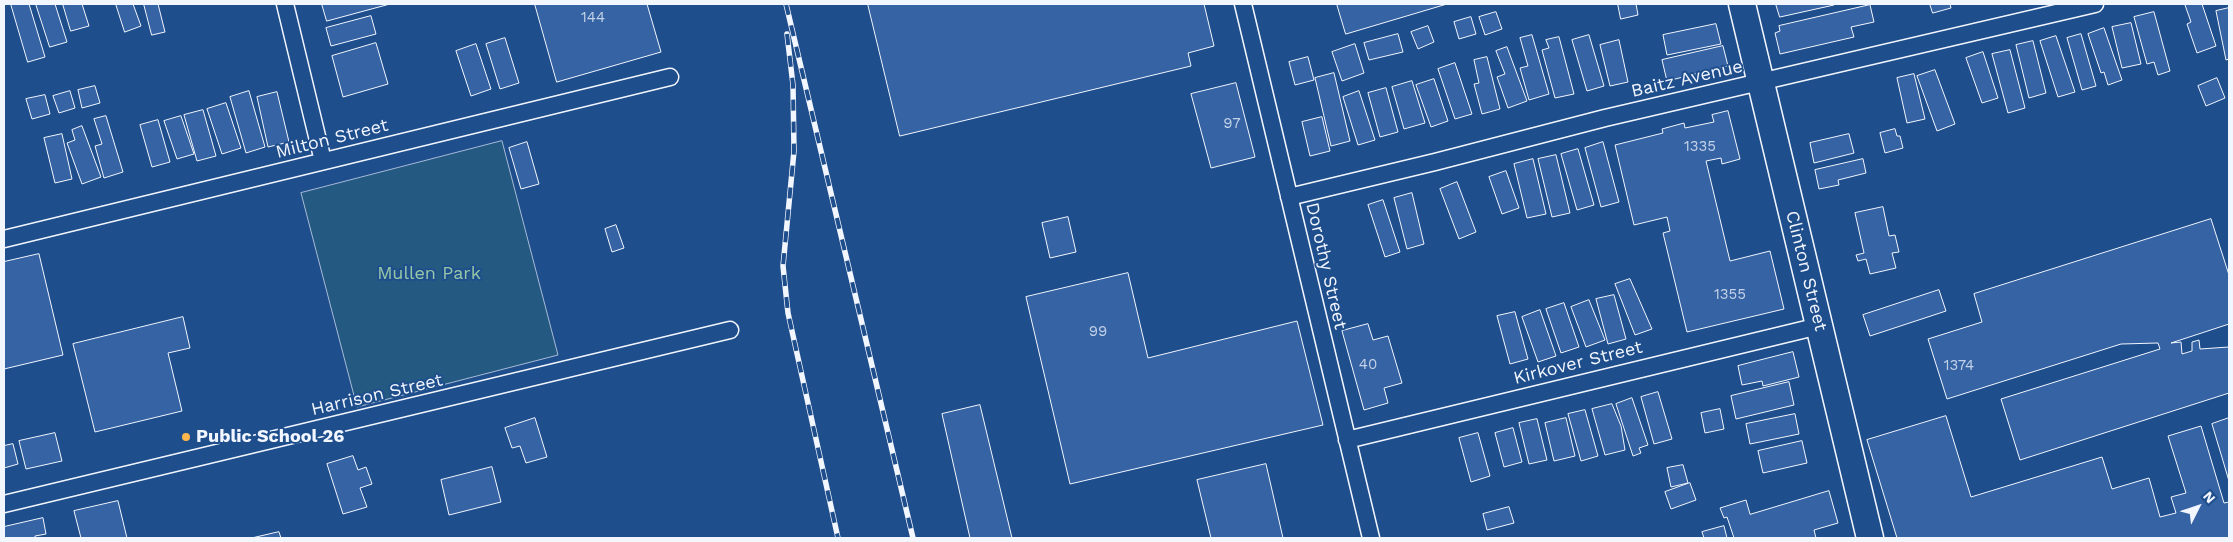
<!DOCTYPE html>
<html>
<head>
<meta charset="utf-8">
<style>
  body { margin:0 }
  #map { position:relative; width:2233px; height:542px; overflow:hidden; background:#1f4e8c; font-family:"Work Sans",sans-serif }
  canvas { display:block }
  .frame { position:absolute; inset:0; border:5px solid #f2f6ff; pointer-events:none }
  .north { position:absolute; left:2173px; top:482px; width:50px; height:50px; -webkit-text-stroke:4px #1f4e8c; paint-order:stroke; rotate:49deg; font-size:14px; font-weight:700; line-height:20px; text-align:center; color:#f2f6ff }
  .north::after { content:''; display:block; margin:auto; width:18px; height:22px; background:#f2f6ff; clip-path:polygon(50% 0,100% 100%,50% 72%,0 100%) }
</style>
</head>
<body>
<div id="map">
<canvas width="2233" height="542"></canvas>
<div class="frame"></div>
<div class="north">N</div>
</div>
<script>
const ctx = document.querySelector('canvas').getContext('2d');
ctx.lineJoin = 'round';
function fillPath(path, color) { ctx.fillStyle = color; ctx.fill(path, 'evenodd'); }
function trace(path, color, width, dash) { ctx.strokeStyle = color; ctx.lineWidth = width; ctx.lineCap = dash ? 'butt' : 'round'; ctx.setLineDash(dash || []); ctx.stroke(path); }
function label(font, color, halo, rows, align = 'center') {
  ctx.font = font + ' "Work Sans",sans-serif'; ctx.lineWidth = 4; ctx.setLineDash([]); ctx.textBaseline = 'middle'; ctx.strokeStyle = halo; ctx.fillStyle = color; for (const [text, x, y, turn = 0] of rows) {
    ctx.save(); ctx.translate(x, y); ctx.rotate((+turn || 0) * Math.PI / 180); ctx.textAlign = isNaN(turn) ? turn : align; if (halo) ctx.strokeText(text, 0, 0); ctx.fillText(text, 0, 0); ctx.restore();
  }
}
const green = new Path2D(`
  M502,141L558,355L357,407L301,193Z`);
const building = new Path2D(`
  M11,4H29L45,57L28,62Z
  M36,4H55L67,42L50,47Z
  M63,4H82L89,26L71,31Z
  M116,4H133L141,26L125,32Z
  M144,4H158L165,32L152,35Z
  M322,4H390L327,21Z
  M535,4H647L661,52L557,82Z
  M868,4H1204L1214,46L1188,53L1191,66L900,136Z
  M1337,4H1447L1346,34Z
  M1618,4H1636L1638,15L1621,19Z
  M1776,4H1834V5L1780,17Z
  M1930,4H1950L1951,8L1933,13Z
  M2190,4H2202L2216,46L2197,53L2187,24L2191,22L2185,5Z
  M1870,5L1874,22L1851,27L1854,37L1780,54L1775,33L1780,31L1779,26Z
  M2229,8V59L2226,60L2216,11Z
  M1496,12L1502,29L1485,35L1479,17Z
  M2154,12L2170,71L2158,75L2154,62L2147,64L2134,17Z
  M371,16L376,34L331,46L326,28Z
  M1471,17L1476,34L1459,39L1454,22Z
  M2131,23L2141,64L2122,68L2112,27Z
  M1716,24L1721,44L1667,55L1663,35Z
  M1428,26L1434,42L1418,49L1411,32Z
  M2104,28L2122,80L2108,85L2104,72L2101,73L2088,34Z
  M1398,34L1403,52L1369,60L1364,43Z
  M2081,34L2096,86L2082,90L2067,38Z
  M1532,35L1549,94L1529,100L1520,68L1528,66L1520,38Z
  M1589,35L1604,86L1587,91L1572,40Z
  M2056,36L2075,92L2058,97L2040,41Z
  M1559,37L1574,94L1555,98L1542,50L1549,48L1546,40Z
  M505,38L519,83L500,89L486,44Z
  M1619,40L1628,82L1610,86L1600,45Z
  M2033,41L2046,93L2029,98L2016,45Z
  M376,43L388,84L343,97L332,56Z
  M476,44L491,89L471,96L456,51Z
  M1355,44L1364,73L1342,81L1332,52Z
  M1723,46L1728,66L1667,81L1662,60Z
  M1507,47L1527,101L1508,108L1497,77L1505,74L1496,51Z
  M2010,50L2025,108L2008,113L1992,54Z
  M1983,52L1998,98L1982,103L1966,58Z
  M1308,57L1314,80L1295,85L1289,62Z
  M1487,57L1500,109L1482,114L1474,84L1479,83L1474,60Z
  M1455,63L1472,114L1455,119L1438,69Z
  M1935,70L1955,124L1937,131L1917,76Z
  M1334,73L1350,141L1331,146L1315,78Z
  M1914,74L1925,119L1907,123L1897,78Z
  M2217,78L2225,98L2206,106L2198,86Z
  M1434,79L1448,121L1431,127L1416,85Z
  M1412,81L1425,123L1404,129L1392,87Z
  M1236,83L1255,157L1211,168L1191,94Z
  M95,86L100,103L82,108L78,90Z
  M1386,88L1398,132L1380,137L1368,93Z
  M70,91L75,108L59,113L53,96Z
  M249,91L265,147L246,153L230,97Z
  M1359,91L1375,140L1358,145L1343,97Z
  M277,92L289,142L268,147L257,97Z
  M45,95L50,114L32,119L26,99Z
  M226,103L241,148L222,154L207,109Z
  M203,110L216,156L197,161L184,115Z
  M1728,111L1740,159L1722,164L1721,158L1706,161L1730,261L1770,251L1784,309L1687,332L1663,233L1670,231L1667,217L1634,225L1615,145L1663,133L1662,129L1684,123L1685,128L1714,122L1712,115Z
  M106,116L123,172L104,178L95,146L102,144L94,119Z
  M181,116L194,154L177,159L164,121Z
  M1322,117L1330,151L1310,156L1302,122Z
  M158,120L170,162L152,167L140,125Z
  M82,126L101,177L82,184L67,143L75,140L72,130Z
  M1895,129L1897,136H1900L1903,148L1885,153L1880,133Z
  M62,134L72,179L55,183L44,138Z
  M1849,134L1854,153L1814,163L1810,143Z
  M527,142L539,184L521,189L509,148Z
  M1603,142L1619,202L1601,207L1585,148Z
  M1578,149L1594,205L1577,210L1561,154Z
  M1556,155L1570,213L1552,217L1538,159Z
  M1533,159L1546,214L1527,218L1514,164Z
  M1863,159L1866,173L1838,180L1839,185L1819,189L1815,170Z
  M1506,171L1519,208L1502,214L1489,177Z
  M1457,182L1476,232L1459,239L1440,189Z
  M1412,193L1424,244L1407,249L1394,198Z
  M1383,200L1400,252L1385,257L1368,205Z
  M1883,207L1889,236L1895,235L1899,252L1892,253L1896,268L1870,274L1866,259L1858,261L1856,255L1864,253L1855,213Z
  M1068,217L1076,252L1050,258L1042,223Z
  M2211,219L2229,275V324L2171,343L2181,342L2182,354L2192,351V342L2199,340L2200,349L2229,347V393L2020,460L2001,399L2160,349L2158,343L2121,344L1947,399L1928,339L1982,322L1974,294Z
  M616,225L624,248L612,252L605,229Z
  M39,254L63,355L4,369V262Z
  M1128,273L1148,358L1297,321L1323,425L1070,484L1026,297Z
  M1630,279L1652,329L1635,335L1615,284Z
  M1939,290L1946,311L1870,336L1863,315Z
  M1614,295L1626,339L1608,344L1596,299Z
  M1589,300L1605,340L1586,347L1571,307Z
  M1564,303L1579,347L1561,353L1546,309Z
  M1540,310L1556,356L1538,362L1522,317Z
  M1515,312L1528,359L1510,364L1497,316Z
  M183,317L190,348L168,353L182,411L95,432L73,344Z
  M1368,324L1373,340L1388,336L1402,383L1384,388L1388,403L1364,410L1342,331Z
  M1793,352L1799,377L1763,386L1762,381L1742,385L1738,366Z
  M1789,382L1794,405L1736,419L1731,396Z
  M1658,392L1672,439L1654,444L1641,397Z
  M1632,398L1648,445L1639,448L1641,453L1633,456L1616,404Z
  M1612,404L1621,426L1625,450L1605,455L1592,409Z
  M980,405L1012,538H970L942,414Z
  M1720,409L1724,429L1705,433L1701,413Z
  M1585,410L1598,456L1581,461L1568,414Z
  M1795,414L1799,434L1750,444L1746,424Z
  M1946,416L1971,497L2102,457L2112,489L2149,478L2160,517L2176,513L2171,497L2186,493L2168,436L2201,426L2224,503L2229,502V538H1897L1867,440Z
  M535,418L547,457L526,463L520,446L512,448L505,428Z
  M1566,418L1575,456L1554,461L1545,423Z
  M2229,418V481L2212,424Z
  M1537,419L1547,460L1529,464L1519,423Z
  M1513,428L1522,462L1504,467L1495,433Z
  M55,433L62,461L26,469L19,441Z
  M1478,433L1490,476L1471,482L1459,438Z
  M1802,441L1807,463L1763,473L1758,451Z
  M13,444L18,464L4,468V446Z
  M353,456L358,470L366,467L372,484L360,488L367,507L343,514L327,464Z
  M1266,464L1283,538H1211L1197,480Z
  M1683,465L1688,483L1671,487L1667,468Z
  M492,467L501,502L449,515L441,480Z
  M1690,483L1696,500L1671,509L1665,492Z
  M1829,491L1838,523L1814,530L1816,538H1734L1727,517L1724,518L1720,508L1746,500L1750,514Z
  M118,501L127,538H81L74,511Z
  M1509,507L1514,523L1487,530L1483,514Z
  M43,518L46,534L35,536V538H4V527Z
  M1724,526L1727,538H1704L1702,532Z
  M279,532L281,538H252Z`);
const minor = new Path2D(`
  M285,4L323,161
  M1243,4L1371,538
  M1289,197L1435,162L1605,118L2095,4
  M4,239L670,77
  M1347,440L1819,326
  M4,504L730,330`);
const primary = new Path2D(`
  M1742,4L1870,538`);
const rail = new Path2D(`
  M786,4L913,538
  M787,34L793,85L794,151L783,266L788,313L838,538`);
const markers = [
  [186,437,5,"#ffb74d"]
];
const numberNames = [
  ["144",593,18],
  ["97",1232,124],
  ["1335",1700,147],
  ["1355",1730,295],
  ["99",1098,332],
  ["40",1368,365],
  ["1374",1959,366]
];
const streetNames = [
  ["Baitz Avenue",1687,79,-13],
  ["Milton Street",332,139,-14],
  ["Dorothy Street",1326,266,77],
  ["Clinton Street",1806,271,76],
  ["Kirkover Street",1578,363,-14],
  ["Harrison Street",377,395,-13]
];
const parkNames = [
  ["Mullen Park",429,274]
];
const poiNames = [
  ["Public School 26",196,437]
];
fillPath(green, '#245a82');
trace(green, '#a8bbd7', 1);
fillPath(building, '#3563a3');
trace(building, '#f2f6ff', 1);
trace(minor, '#f2f6ff', 19);
trace(primary, '#f2f6ff', 29);
trace(minor, '#1f4e8c', 16);
trace(primary, '#1f4e8c', 26);
trace(rail, '#f2f6ff', 5.5);
trace(rail, '#1f4e8c', 4, [11]);
for (const [x, y, r, color] of markers) { const dot = new Path2D(); dot.arc(x, y, r, 0, 2 * Math.PI); ctx.fillStyle = color; ctx.fill(dot); trace(dot, '#1f4e8c', 2); }
label('15px', '#c3d1e8', null, numberNames);
label('18px', '#f2f6ff', '#1f4e8c', streetNames);
label('18px', '#97c8a6', '#1f4e8c', parkNames);
label('bold 18px', '#f2f6ff', '#1f4e8c', poiNames, 'left');
</script>
</body>
</html>
